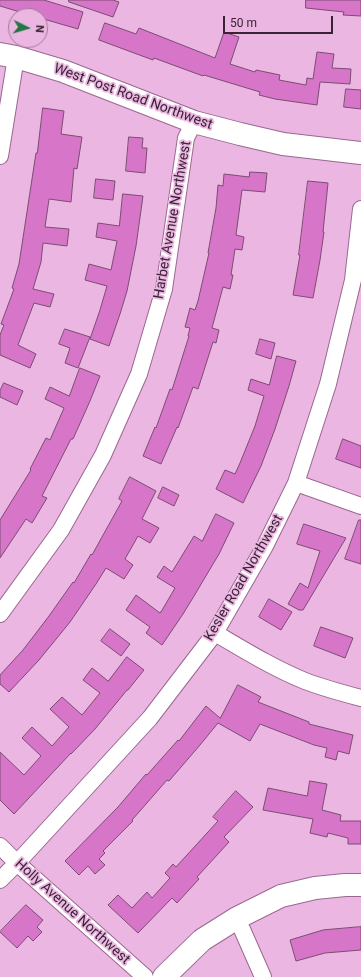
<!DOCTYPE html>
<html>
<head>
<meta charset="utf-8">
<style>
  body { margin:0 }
  #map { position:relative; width:361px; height:977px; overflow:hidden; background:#ebb6e1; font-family:Roboto,sans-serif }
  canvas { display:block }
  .north { position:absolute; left:8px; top:8px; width:40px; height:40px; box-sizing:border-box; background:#ebb6e1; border:1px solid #a37b9b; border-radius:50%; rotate:95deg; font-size:11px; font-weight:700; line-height:16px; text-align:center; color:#372333 }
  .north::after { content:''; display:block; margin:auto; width:14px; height:18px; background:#267545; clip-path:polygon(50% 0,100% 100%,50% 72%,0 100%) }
  .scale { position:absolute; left:223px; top:16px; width:110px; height:18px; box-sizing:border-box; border:2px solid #372333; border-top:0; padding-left:5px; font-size:12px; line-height:14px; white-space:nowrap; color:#372333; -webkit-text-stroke:3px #ebb6e1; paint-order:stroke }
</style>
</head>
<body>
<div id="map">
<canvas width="361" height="977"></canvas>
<div class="north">N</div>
<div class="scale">50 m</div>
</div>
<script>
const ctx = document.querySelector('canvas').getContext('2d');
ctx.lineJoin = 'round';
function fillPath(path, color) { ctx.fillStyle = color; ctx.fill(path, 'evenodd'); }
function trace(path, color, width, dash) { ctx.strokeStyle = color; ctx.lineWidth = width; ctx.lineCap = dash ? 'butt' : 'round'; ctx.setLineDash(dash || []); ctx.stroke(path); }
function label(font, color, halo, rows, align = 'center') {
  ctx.font = font + ' Roboto,sans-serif'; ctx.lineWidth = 3.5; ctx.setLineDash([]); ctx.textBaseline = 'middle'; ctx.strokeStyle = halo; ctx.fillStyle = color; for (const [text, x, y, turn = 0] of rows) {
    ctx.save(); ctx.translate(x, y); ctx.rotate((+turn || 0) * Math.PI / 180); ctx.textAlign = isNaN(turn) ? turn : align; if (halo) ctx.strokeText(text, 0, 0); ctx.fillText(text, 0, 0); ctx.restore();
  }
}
const building = new Path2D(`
  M0,0H44L83,12L78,29L40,18V16H33L0,6Z
  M69,0H113L119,2L113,17L69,2Z
  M306,0H361V16L343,15L344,12L306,8Z
  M105,23L136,34L139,28L215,58L224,32L239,37L230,64L255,72L256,70L280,75L279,80L306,85L307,78L313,79L317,52L334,54L332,68L351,69L350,84L320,82L317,105L275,99L259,95L260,92L204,75L203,76L154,58L153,60L99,40Z
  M346,89L361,90V109L344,107Z
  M43,108L64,111L61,134L82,137L77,169L74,168L71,202L49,199L45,227L69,229L67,246L43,243L41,262L33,289L54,294L50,307L34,303L18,345L36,354L30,368L0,355V335L4,325L1,324L14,289L12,288L19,264L36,153H37Z
  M129,137L143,138L142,148H147L145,173L126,171Z
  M250,172L267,173L265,192L242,190L236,235L244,237L242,250L235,249L231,275H233L230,289L223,287L212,328L219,330L216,343L213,342L198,389L193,387L178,428L177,427L161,464L143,456L155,427L156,428L170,389L172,390L189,336H188L190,328L185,327L190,308L195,310L198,301L209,253H208L216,208L218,185L223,186L224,174L249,177Z
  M96,179L115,181L113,200L94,198Z
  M308,181L328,183L323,232H324L320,260L313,298L293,295L300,255H299Z
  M123,194L143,196L136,246L127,291L120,314L109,346L90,339L100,310L107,286L85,280L89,264L111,270L117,241L96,237L98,223L119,226Z
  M65,329L90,337L78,368L65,363L70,348L59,344Z
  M260,339L275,343L271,359L256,354Z
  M277,356L296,361L289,386L275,429L261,466L243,503L216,489L225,470L235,474L240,463L255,426L264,396L248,390L251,379L269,385Z
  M80,368L100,376L90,401L73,439H71L42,496L47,498L32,523L26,519L0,558V520L31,470L30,469L46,438L50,440L64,408L45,399L50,387L69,396Z
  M4,383L23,391L17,405L0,397V391Z
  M343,439L361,446V468L336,459Z
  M130,477L156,491L142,519L159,528L150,543L138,536L125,559L133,565L124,579L106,568L96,584L70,622L39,660L9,692L0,684V675L23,650L49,616L73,582L74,583L91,554L92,555L122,501L119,499Z
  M163,487L179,495L174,506L158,498Z
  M216,514L234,523L219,554L194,596L183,614L162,645L146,633L150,627L126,610L136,595L160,613V612H161L175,588L157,577L164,566L172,572L194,536L202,541Z
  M359,520H361V564L345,559Z
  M304,524L346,538L303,610H299L288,604L300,583L308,588L320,551L297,544Z
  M269,599L292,612L281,630L259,617Z
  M321,627L353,638L345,658L314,646Z
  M110,629L130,644L121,656L101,641Z
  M127,657L144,670L128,690H127L95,729L71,754V753L14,814L0,800V752L24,775L41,756L22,738L32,727L52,746L69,727L50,709L62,697L82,715L100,693L83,680L92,668L108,681Z
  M238,685L261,697L258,702L309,722V724L353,735L349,754L338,751L336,760L325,757L327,748L314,745L260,724L250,741L218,723L200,745L169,781L167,780L132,820L133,821L103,851L105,853L99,859L105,865L95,874L88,866L79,875L65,861L118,807L146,774L147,775L178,740L179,741L206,706L220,718Z
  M310,781L327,784L322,810L341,815L340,821H361V844H348V838L328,833L327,837L310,833L313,819L263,810L268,788L307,796Z
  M236,791L253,807L224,837L229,842L197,877L199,879L177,903L172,898L138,933L108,905L118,895L132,908L147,892L152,898L170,878L165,873L173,864L176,867L218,821L213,817Z
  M26,905L43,920L37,927L42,932L33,941L28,936L17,948L0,932Z
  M361,927V950L325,953L296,961L290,940L323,930Z`);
const street = new Path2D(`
  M0,156L16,57
  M296,483L361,506
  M0,614L61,530L103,455L139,374L164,289L186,138L194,122
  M215,633C244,650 273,668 305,681C323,688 342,693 361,698
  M0,846L17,863L145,977
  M0,880L17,863L150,718L215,633L265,546L296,483L328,384L353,280L361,209
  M237,918L263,977`);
const secondary = new Path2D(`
  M0,54L16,57L63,71L194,122L240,134L283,144L361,153
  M164,977L202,940L237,918L281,896L315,888L345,885H361`);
const streetNames = [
  ["West Post Road Northwest",133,97,20],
  ["Harbet Avenue Northwest",173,220,-80],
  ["Kesler Road Northwest",244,578,-60],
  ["Holly Avenue Northwest",72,912,42]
];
fillPath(building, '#d776c8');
trace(building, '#7b4c73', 1);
trace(street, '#996890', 18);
trace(secondary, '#996890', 24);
trace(street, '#fff', 16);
trace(secondary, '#fff', 22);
label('14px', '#372333', '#ebb6e1', streetNames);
</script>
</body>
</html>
